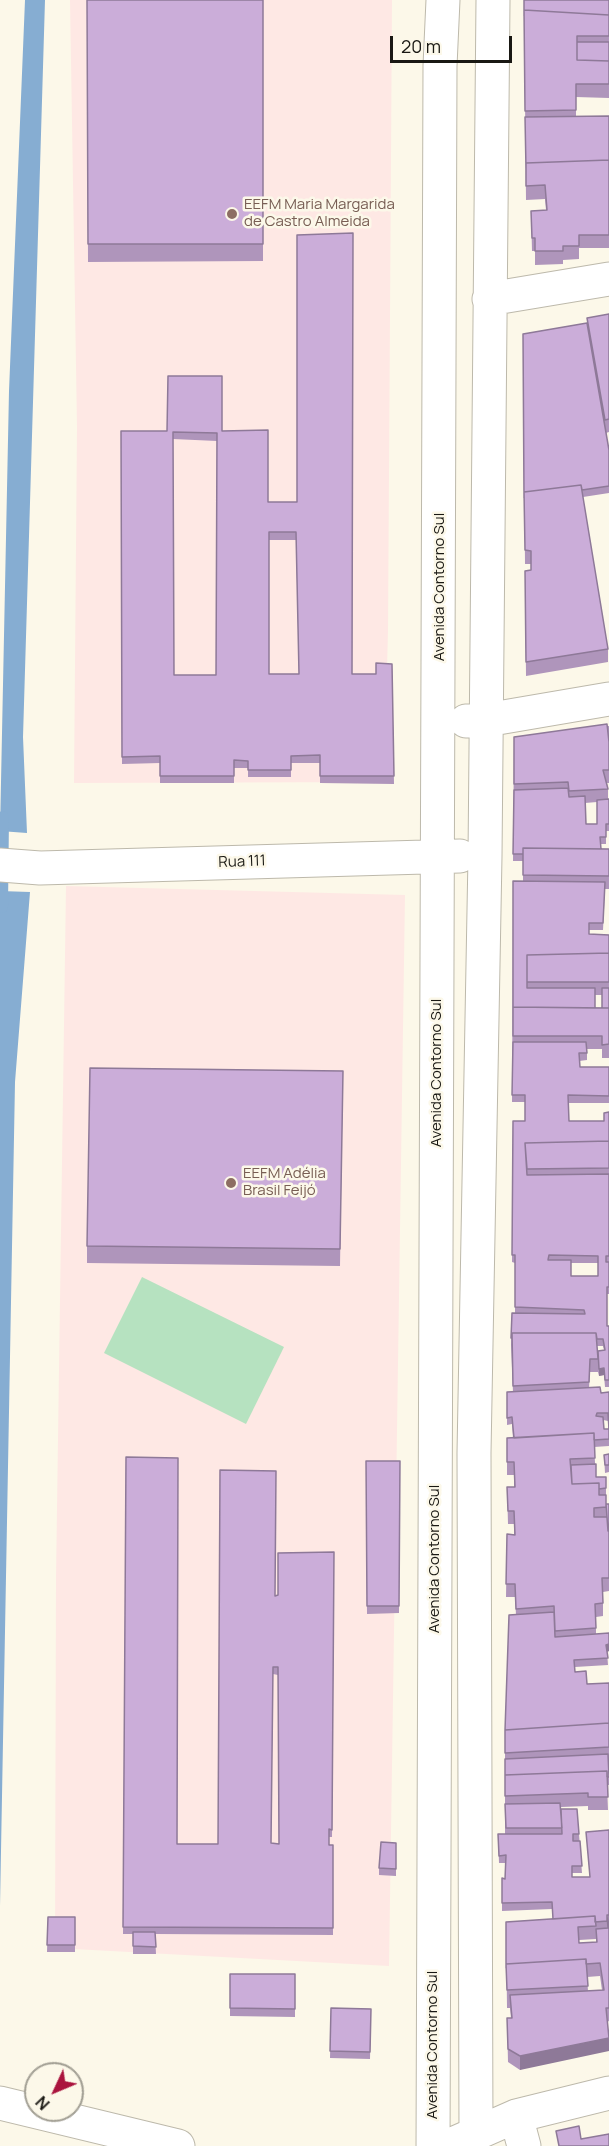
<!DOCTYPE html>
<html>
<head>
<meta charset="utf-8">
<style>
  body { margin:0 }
  #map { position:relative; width:609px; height:2146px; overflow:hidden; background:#fcf8e9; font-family:Manrope,sans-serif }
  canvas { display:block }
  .north { position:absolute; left:24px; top:2062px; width:60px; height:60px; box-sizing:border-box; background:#fcf8e9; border:2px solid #a19e93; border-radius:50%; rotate:226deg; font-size:16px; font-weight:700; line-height:24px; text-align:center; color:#191813 }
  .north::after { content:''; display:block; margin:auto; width:21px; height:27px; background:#aa143e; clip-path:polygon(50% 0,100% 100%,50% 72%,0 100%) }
  .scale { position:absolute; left:390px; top:36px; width:122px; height:27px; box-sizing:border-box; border:3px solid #191813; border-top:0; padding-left:8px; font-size:18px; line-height:21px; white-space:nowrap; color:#191813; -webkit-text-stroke:4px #fcf8e9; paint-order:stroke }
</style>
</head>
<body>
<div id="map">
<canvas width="609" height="2146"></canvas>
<div class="north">N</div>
<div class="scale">20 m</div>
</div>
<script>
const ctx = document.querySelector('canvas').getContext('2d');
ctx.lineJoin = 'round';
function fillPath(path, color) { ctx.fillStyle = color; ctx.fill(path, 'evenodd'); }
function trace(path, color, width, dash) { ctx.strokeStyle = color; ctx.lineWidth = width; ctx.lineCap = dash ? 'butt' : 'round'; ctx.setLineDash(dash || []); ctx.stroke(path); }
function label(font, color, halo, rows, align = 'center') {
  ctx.font = font + ' Manrope,sans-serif'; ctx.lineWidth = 5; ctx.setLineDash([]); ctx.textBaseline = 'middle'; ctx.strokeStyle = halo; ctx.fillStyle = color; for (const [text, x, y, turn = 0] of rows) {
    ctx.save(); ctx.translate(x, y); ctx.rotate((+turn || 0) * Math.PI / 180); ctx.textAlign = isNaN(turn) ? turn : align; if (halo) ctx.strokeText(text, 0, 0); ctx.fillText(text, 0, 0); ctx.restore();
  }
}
const education = new Path2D(`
  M70,0H392L388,631L384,782L74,783L77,427Z
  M66,886L405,895L389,1966L55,1948L56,1577Z`);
const green = new Path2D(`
  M142,1277L284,1347L246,1424L104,1353Z`);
const water = new Path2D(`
  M25,0H45L23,737L27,833L0,831L9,391Z
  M0,891L30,892L15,1082L0,1906Z`);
const stream = new Path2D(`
  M2,907L3,817`);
const minor = new Path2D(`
  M489,299L609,279
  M466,721L486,720L609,699
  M0,865L40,868L460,856
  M0,2103L178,2146
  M516,2116L524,2146
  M476,2133L474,1453L485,856L493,0
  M457,2142L516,2116L609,2093
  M433,2146L440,66L443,0`);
const wall = new Path2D(`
  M87,0H263V261L88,262Z
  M524,0H609V98L576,97V116H609V248H579V259L563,260V264L535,265V251H532L531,211L546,210L545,199L526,200Z
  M609,314V432L606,433L609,450V493L583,497L608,649V662L526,676L525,571L531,570V564H525L523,334L587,323V318Z
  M121,431H222L268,502H297L352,674H376L392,664L394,784L320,783V763H291V777H248V768H234V783H160V763L122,764ZM173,439L217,441L216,675H174ZM269,540H296L299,674H269Z
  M609,726V783H607L608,789V799H609V831H606V844H600L601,849H609V889H605L603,930H589V934L609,935V1058H602V1049H587V1060L579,1061L580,1067H609V1103H569V1121H604L609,1112V1294H607V1326H609V1387H605L604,1375L599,1376L598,1372H590L589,1388L601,1393L609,1392V1446L594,1447L596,1477H606V1504H609V1478V1591L603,1592V1616L596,1617V1634L609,1651L607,1652L608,1665L575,1667V1672L587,1684L609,1683V1785H607L608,1810H588V1806L561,1807V1809L579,1834L582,1873H572V1877H590L586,1832L609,1830V2021L520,2070L508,2062L507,2018H511L510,2008H507L506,1922L553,1919L552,1909L502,1911V1878L505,1879L506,1863H499L498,1834H505V1730L516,1615L515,1597H506L507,1534L514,1535V1524H508L507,1487H514V1475H507V1438H513L512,1424L507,1425V1400L513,1392L511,1345L512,1313H515V1263L512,1262L513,1121H525V1102H512L513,881H523V861H513L514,737ZM597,802V824H586L585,803ZM595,995H602V1008H595ZM571,1263H598V1276H571ZM597,1346H603L604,1350L598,1351ZM603,1420L608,1421V1429H604ZM596,1939V1942L579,1943V1940ZM600,1976L602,1990L588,1991L587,1977Z
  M343,1071L340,1266L87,1263V1246Z
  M609,1454V1472L605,1473L604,1455Z
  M126,1457L177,1844H218L275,1596L278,1595L334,1552L332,1837H329V1845H333V1935L155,1934L156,1954H133V1934H123ZM273,1674L278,1675L279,1844L271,1843Z
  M366,1461H400L399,1613L367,1614Z
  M396,1843V1876L379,1875V1868Z
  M48,1917H75V1952H47Z
  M230,1974H295V2017L230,2016Z
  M331,2008L371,2009L370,2059L330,2058Z`);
const shadedWall = new Path2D(`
  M604,1368V1375L599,1376V1369Z
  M609,1644V1651L606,1652V1645Z
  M609,2038V2051L520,2070V2056Z`);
const building = new Path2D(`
  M87,0H263V244H88Z
  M524,0H609V15L524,10V16Z
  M524,10L609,15V36H577V60L609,61V84H576V110L525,111Z
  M577,42H609V61L577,60Z
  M609,116V160L526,163V169L525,117Z
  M609,160V235H579V246H563V251H535V238H532L531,211L547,210L545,185L526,186V163Z
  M353,233L352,674H376V663L392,664L394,776H320V755L291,756V770H248V761L234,760V776H160V756L122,757L121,431H167L168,376H222V431L268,430V502H297V235ZM173,432L217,433L216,675H174ZM269,532H296L299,674H269Z
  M609,314V419L605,420L587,318Z
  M587,323L609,450V486L582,490L581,485L524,492V498L523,334Z
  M581,485L608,649L526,662L525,571L531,570V551L525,550L524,492Z
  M607,724L609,742V770H603L608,789L569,791L568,782L514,784V737Z
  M568,788L569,797L585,796L586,824H597V800L609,799V824H606V837H600L601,849L523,848V854H513L514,790Z
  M523,848L609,849V876L523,875Z
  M513,881L605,882L603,923H589V934L609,935V953L527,955V988H595V1008L513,1007V1013Z
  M609,953V982H527V955Z
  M602,988H609V1008H602Z
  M513,1007L609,1008V1044L602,1045V1036H513Z
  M513,1042H586L587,1053H579L580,1067H609V1096L568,1095L569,1121H604V1113L609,1112V1141L525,1143L527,1175L609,1174V1256H606V1262H609V1287H607V1326H609V1380H605L604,1368L599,1369L598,1351L605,1350L603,1339H597L596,1333H512L511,1338L512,1313L585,1314L584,1310L515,1307V1255H512L513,1121H525V1095H512ZM549,1255L598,1256V1276H571V1260H548Z
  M90,1068L343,1071L340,1249L87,1246Z
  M609,1141V1168L527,1169L525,1143Z
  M512,1333H596L598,1359H590L589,1382L513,1386Z
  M600,1387L601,1393L609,1392V1439L594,1440V1433L514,1438L512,1417L507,1418V1392ZM597,1413H608L609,1429H604L603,1417L596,1416Z
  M594,1433L595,1458L570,1459L572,1484L599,1483V1495H606V1507L594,1508V1517H607L608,1531L609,1530V1578H602L603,1603L595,1604L596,1628L555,1631L554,1606L516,1609L515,1584H506L507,1534L515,1535L514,1511H508L507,1487H515L514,1462H507V1438Z
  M609,1454V1465H605L604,1455Z
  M126,1457L178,1458L177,1844H218L220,1470L276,1471L275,1596L278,1595V1553L334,1552L332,1830L329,1829V1845H333V1928L123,1927ZM273,1667H278L279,1844L271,1843Z
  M366,1461H400L399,1606H367Z
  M596,1464V1477H606V1488L599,1489V1483L572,1484L571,1465Z
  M606,1504H609V1530L608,1531Z
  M554,1612L555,1637L609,1633V1644L606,1645L608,1658L574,1660L575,1672L586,1671L587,1684L609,1683V1723L505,1730L509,1615Z
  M609,1723V1747L505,1753V1730Z
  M608,1754L609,1777H607V1771L505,1775V1776V1759Z
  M607,1771L608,1797H588V1793L505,1796V1775Z
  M560,1803L562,1828H506L505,1804Z
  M561,1809H577L579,1834H573V1841H580L582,1866H572V1877H590L586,1832L609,1830V1915H607V1921L595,1922V1916L553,1919L552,1902L502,1903V1878L505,1879L506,1855L499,1856L498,1834H562Z
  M381,1842L396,1843V1869L379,1868Z
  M607,1915H609V2008H606L609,2038L520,2056L508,2049L507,2018H512L510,1995L604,1990L600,1963L586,1964V1959L506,1964V1968V1922L595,1916L596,1926L578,1927L579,1943L597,1942L596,1929L608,1928Z
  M48,1917H75V1945H47Z
  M133,1932H155L156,1947L133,1946Z
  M586,1959L588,1986L507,1990L506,1964Z
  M230,1974H295V2009L230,2008Z
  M331,2008L371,2009L370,2052L330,2051Z
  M579,2126L581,2139L609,2134V2146H559L556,2131Z`);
const markers = [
  [232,214,6,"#8d6e63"],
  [231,1183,6,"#8d6e63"]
];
const educationNames = [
  ["EEFM Maria Margarida",244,205],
  ["de Castro Almeida",244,222],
  ["EEFM Adélia",243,1174],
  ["Brasil Feijó",243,1191]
];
const streetNames = [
  ["Avenida Contorno Sul",440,587,-90],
  ["Rua 111",242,862,-2],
  ["Avenida Contorno Sul",437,1073,-90],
  ["Avenida Contorno Sul",435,1559,-90],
  ["Avenida Contorno Sul",433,2045,-90]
];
fillPath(education, '#fee8e4');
fillPath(green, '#b6e2c0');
fillPath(water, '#86add2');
trace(stream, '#86add2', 12);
trace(minor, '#bdb9ab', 35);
trace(minor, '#fff', 33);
fillPath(wall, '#af95bb');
fillPath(shadedWall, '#8e7998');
fillPath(building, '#cbadd9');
trace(building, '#8e7998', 1.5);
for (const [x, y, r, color] of markers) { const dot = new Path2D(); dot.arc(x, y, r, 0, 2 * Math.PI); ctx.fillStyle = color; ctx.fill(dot); trace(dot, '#fcf8e9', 2); }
label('15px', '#785e54', '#fcf8e9', educationNames, 'left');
label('15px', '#191813', '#fcf8e9', streetNames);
</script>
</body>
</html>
